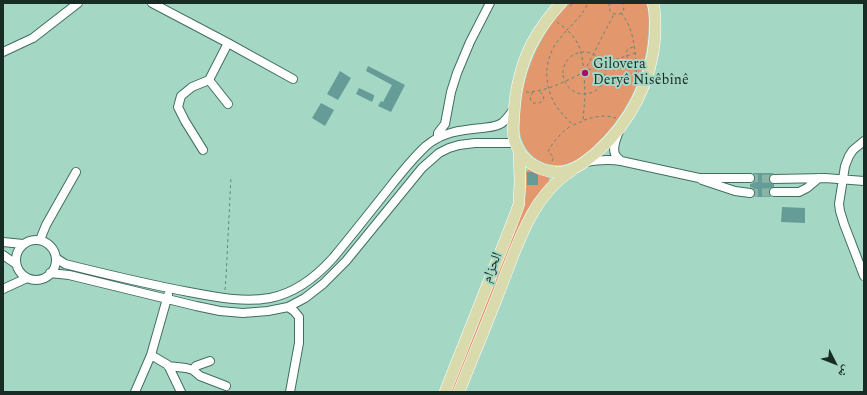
<!DOCTYPE html>
<html>
<head>
<meta charset="utf-8">
<style>
  body { margin:0 }
  #map { position:relative; width:867px; height:395px; overflow:hidden; background:#a5d7c5; font-family:Spectral,"Noto Naskh Arabic",serif }
  canvas { display:block }
  .frame { position:absolute; inset:0; border:4px solid #182c25; pointer-events:none }
  .north { position:absolute; left:815px; top:343px; width:40px; height:40px; -webkit-text-stroke:3px #a5d7c5; paint-order:stroke; rotate:132deg; font-size:11px; font-weight:700; line-height:16px; text-align:center; color:#182c25 }
  .north::after { content:''; display:block; margin:auto; width:14px; height:18px; background:#182c25; clip-path:polygon(50% 0,100% 100%,50% 72%,0 100%) }
</style>
</head>
<body>
<div id="map">
<canvas width="867" height="395"></canvas>
<div class="frame"></div>
<div class="north">ش</div>
</div>
<script>
const ctx = document.querySelector('canvas').getContext('2d');
ctx.lineJoin = 'round';
function fillPath(path, color) { ctx.fillStyle = color; ctx.fill(path, 'evenodd'); }
function trace(path, color, width, dash) { ctx.strokeStyle = color; ctx.lineWidth = width; ctx.lineCap = dash ? 'butt' : 'round'; ctx.setLineDash(dash || []); ctx.stroke(path); }
function label(font, color, halo, rows, align = 'center') {
  ctx.font = font + ' Spectral,"Noto Naskh Arabic",serif'; ctx.lineWidth = 4; ctx.setLineDash([]); ctx.textBaseline = 'middle'; ctx.strokeStyle = halo; ctx.fillStyle = color; for (const [text, x, y, turn = 0] of rows) {
    ctx.save(); ctx.translate(x, y); ctx.rotate((+turn || 0) * Math.PI / 180); ctx.textAlign = isNaN(turn) ? turn : align; if (halo) ctx.strokeText(text, 0, 0); ctx.fillText(text, 0, 0); ctx.restore();
  }
}
const green = new Path2D(`
  M570,3H646C650,14 649,25 648,36C645,80 624,119 591,149C581,157 570,166 556,165C541,165 527,155 522,140C519,133 520,124 520,116C521,93 526,71 537,49C545,32 556,16 570,3Z
  M528,170H530L548,177L549,178V183L534,199L526,213L454,392H450L523,210C526,197 527,185 526,172Z`);
const building = new Path2D(`
  M368,66L405,85L391,112L378,106L381,101L383,102L392,85L366,71Z
  M340,71L351,78L338,100L327,94Z
  M359,88L374,95V97L372,102L356,94Z
  M321,103L334,110L325,126L312,118Z
  M527,172H532L538,175V185H527Z
  M753,173H774L771,175L769,179L770,182L774,184V187L769,189V194L771,197H754L755,194V191L753,188L750,187V184L753,183L755,178V176Z
  M782,207L805,208V223L781,222Z`);
const minorTunnel = new Path2D(`
  M750,178L774,179
  M750,193L774,192`);
const path = new Path2D(`
  M610,3L609,5L610,11C617,18 627,13 623,3
  M570,6L573,3
  M621,13C624,17 627,21 629,26C635,40 637,65 636,79
  M557,22L567,30C575,22 583,14 588,3
  M633,47L628,49C625,53 626,57 630,60L635,61
  M563 73a21 21 0 1 1 42 0a21 21 0 1 1-42 0Z
  M584,72C582,54 581,43 567,30C561,37 554,44 551,53C544,69 546,89 555,104C560,112 566,118 573,125L583,121L585,96L584,72L614,14
  M526,92C552,92 579,73 602,64C613,60 624,57 635,53
  M533,92C521,110 556,104 539,91
  M584,120C594,117 605,114 616,118
  M552,161L553,159V156L548,152C553,141 562,132 572,125
  M225,290L226,278L231,176`);
const minor = new Path2D(`
  M152,3L228,43L293,79
  M3,52L33,38L78,3
  M209,80L228,43
  M619,131C617,137 612,147 615,154C616,157 619,159 621,161
  M438,138V133L445,124L451,92L457,73L470,42L490,3
  M864,141L853,150L849,156L845,166L839,204L840,211L844,224L864,276
  M203,150L185,121L178,107L181,96L192,87L209,80L228,104
  M585,162C597,160 609,159 621,161L699,178H750
  M774,179L825,178L864,181
  M702,180L735,191L750,193
  M774,192H799L807,188L819,178
  M40,240L46,225L76,172
  M16 260a20 20 0 1 1 40 0a20 20 0 1 1-40 0Z
  M3,242L23,244
  M3,255L16,264
  M56,258L65,264L77,267C114,276 151,285 189,292C216,297 243,303 270,298C295,293 316,277 333,258C352,235 371,211 390,187C401,173 412,159 426,146C442,132 461,130 482,128C489,127 496,127 502,123C507,119 510,114 514,109
  M50,273L69,275L196,306L220,311L243,313L268,311L288,307L305,298L323,284L346,261L422,168L439,153L449,148L459,145L475,143H516
  M3,289L27,278
  M288,307L294,311L299,317V343L290,392
  M151,355L168,365L181,392
  M168,366L186,368L193,370L200,376L226,386
  M193,370L196,366L210,361
  M135,392L151,355L168,295`);
const major = new Path2D(`
  M561,3C549,16 539,30 531,45C520,68 515,90 514,115C513,124 512,134 515,142C518,150 523,157 529,162C537,168 547,172 557,172C572,173 585,162 597,152C630,123 652,81 655,36C655,25 656,14 653,3
  M445,392L512,223L519,204V198L520,182L519,150
  M459,392C472,359 486,326 499,292C516,250 530,197 571,171`);
const markers = [
  [585,73,4,"#9c1667"]
];
const poiNames = [
  ["Gilovera",593,65],
  ["Deryê Nisêbînê",593,81]
];
const streetNames = [
  ["الحزام",493,268,-68]
];
fillPath(green, '#e2976c');
fillPath(building, '#659c98');
trace(minorTunnel, '#89b5a5', 8, [8, 4]);
trace(minor, '#406f60', 10);
trace(major, '#fff', 12);
trace(path, '#63877a', 1, [3, 3]);
trace(minor, '#fff', 8);
trace(major, '#d9dbad', 11);
for (const [x, y, r, color] of markers) { const dot = new Path2D(); dot.arc(x, y, r, 0, 2 * Math.PI); ctx.fillStyle = color; ctx.fill(dot); trace(dot, '#a5d7c5', 1.5); }
label('14px', '#182c25', '#a5d7c5', poiNames, 'left');
label('14px', '#182c25', '#a5d7c5', streetNames);
</script>
</body>
</html>
